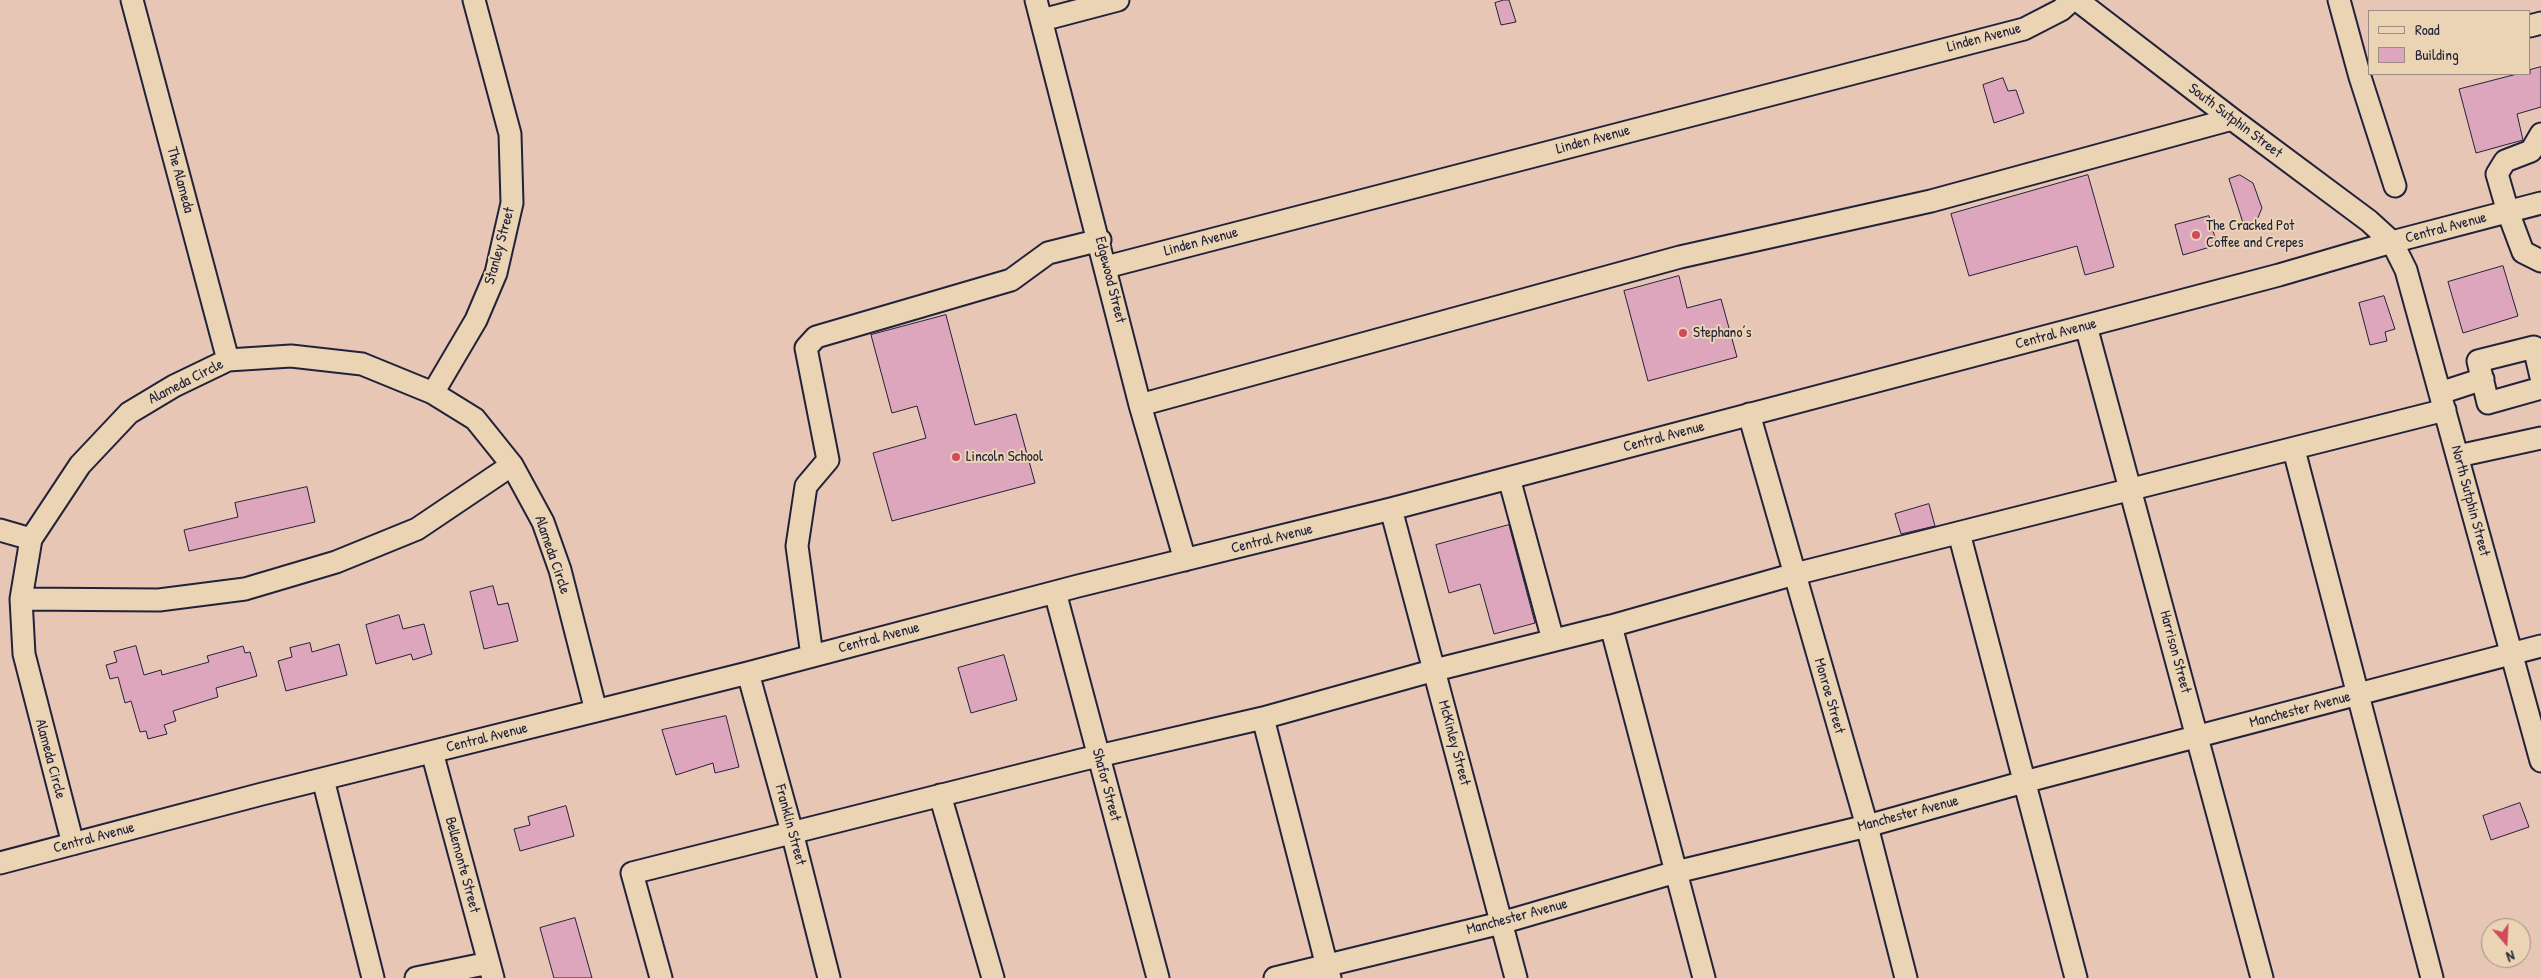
<!DOCTYPE html>
<html>
<head>
<meta charset="utf-8">
<style>
  body { margin:0 }
  #map { position:relative; width:2541px; height:978px; overflow:hidden; background:#e7c6b6; font-family:"Patrick Hand",sans-serif }
  canvas { display:block }
  .legend { position:absolute; left:2368px; top:10px; width:162px; height:65px; box-sizing:border-box; background:#ebd4b4; border:1px solid #9b8d84; margin:0; padding:6px 9px; list-style:none; font-size:15px; color:#22223b }
  .legend li { display:flex; align-items:center; gap:10px; height:25px }
  .legend b { width:25px; border:1px solid #9b8d84 }
  .north { position:absolute; left:2481px; top:918px; width:50px; height:50px; box-sizing:border-box; background:#ebd4b4; border:1px solid #9b8d84; border-radius:50%; rotate:161deg; font-size:14px; font-weight:700; line-height:20px; text-align:center; color:#22223b }
  .north::after { content:''; display:block; margin:auto; width:18px; height:22px; background:#d1495b; clip-path:polygon(50% 0,100% 100%,50% 72%,0 100%) }
</style>
</head>
<body>
<div id="map">
<canvas width="2541" height="978"></canvas>
<ul class="legend">
<li><b style="height:6px;background:#ebd4b4"></b>Road</li>
<li><b style="height:14px;background:#dda6bc"></b>Building</li>
</ul>
<div class="north">N</div>
</div>
<script>
const ctx = document.querySelector('canvas').getContext('2d');
ctx.lineJoin = 'round';
function fillPath(path, color) { ctx.fillStyle = color; ctx.fill(path, 'evenodd'); }
function trace(path, color, width, dash) { ctx.strokeStyle = color; ctx.lineWidth = width; ctx.lineCap = dash ? 'butt' : 'round'; ctx.setLineDash(dash || []); ctx.stroke(path); }
function label(font, color, halo, rows, align = 'center') {
  ctx.font = font + ' "Patrick Hand",sans-serif'; ctx.lineWidth = 4; ctx.setLineDash([]); ctx.textBaseline = 'middle'; ctx.strokeStyle = halo; ctx.fillStyle = color; for (const [text, x, y, turn = 0] of rows) {
    ctx.save(); ctx.translate(x, y); ctx.rotate((+turn || 0) * Math.PI / 180); ctx.textAlign = isNaN(turn) ? turn : align; if (halo) ctx.strokeText(text, 0, 0); ctx.fillText(text, 0, 0); ctx.restore();
  }
}
const building = new Path2D(`
  M1504,0H1509L1516,22L1501,25L1495,3Z
  M2541,67V107L2517,114L2523,140L2476,153L2459,89L2517,74H2530V70Z
  M2003,78L2008,91L2016,90L2024,113L1994,123L1983,85Z
  M2088,175L2114,267L2085,275L2077,246L1969,276L1951,214Z
  M2240,175L2253,183L2262,208L2256,222L2244,226L2229,179Z
  M2209,216L2217,245L2183,255L2175,225Z
  M2503,266L2518,316L2463,333L2448,282Z
  M1679,276L1687,308L1721,299L1737,357L1648,381L1624,291Z
  M2384,296L2395,329L2385,332L2387,341L2370,345L2359,303Z
  M946,315L975,425L1016,414L1035,483L892,521L873,453L926,438L917,406L892,413L871,335Z
  M307,487L315,522L189,551L184,530L238,517L235,503Z
  M1929,504L1935,526L1901,534L1895,514Z
  M1509,525L1535,623L1494,634L1480,584L1449,593L1436,545Z
  M493,586L498,605L508,603L518,641L484,649L470,592Z
  M399,615L403,629L424,624L432,654L413,660L411,654L376,664L366,625Z
  M310,643L312,652L339,644L347,675L286,691L278,661L292,657L290,648Z
  M136,646L144,675L161,670L162,675L209,662L207,656L243,646L245,653L250,652L257,676L216,688L218,697L173,711L176,721L164,725L167,734L148,739L146,731L140,732L131,701L125,703L118,677L110,679L106,665L117,662L114,652Z
  M1004,655L1017,700L971,713L958,668Z
  M726,716L739,767L715,773L713,763L676,775L662,730Z
  M2520,803L2529,827L2491,840L2483,816Z
  M566,806L574,836L520,851L514,829L530,825L528,817Z
  M575,918L592,978H554L540,928Z`);
const minor = new Path2D(`
  M132,0L228,360
  M1036,0L1140,405L1185,560
  M2077,0L2232,119L2369,221L2392,242L2406,270L2541,761
  M2339,0L2360,77L2395,186
  M1042,20L1118,0
  M2530,26L2541,23
  M2541,134L2531,151L2505,161L2497,174L2508,212L2523,252L2541,261
  M1106,267L2024,29L2061,10L2072,0
  M2086,326L2262,978
  M2541,377L2534,347L2478,361L2488,403L2541,388
  M433,393L476,320L496,273L512,203L510,134L474,0
  M2440,393L2483,379
  M1140,405L1680,257L1931,201L2232,119
  M1749,414L1867,826L1906,978
  M2294,450L2432,978
  M2458,456L2541,438
  M1509,478L1553,640
  M1391,509L1516,978
  M0,530L31,539
  M1959,533L2076,978
  M1055,592L1158,978
  M21,599L159,600L245,589L336,562L417,529L512,465
  M1611,626L1704,978
  M812,656L797,546L806,486L828,460L806,348L816,337L1011,280L1048,253L1100,240
  M748,673L792,832L829,978
  M1263,718L1330,978
  M432,752L493,978
  M323,779L373,978
  M940,795L993,978
  M73,844L24,654L21,599L31,539L80,465L129,413L174,386L228,360L291,356L362,364L433,393L475,419L512,465L543,522L560,570L596,711
  M0,863L262,794L748,673L1078,586L1391,509L2279,275L2392,242L2541,203
  M416,978L489,963
  M661,978L632,873L1081,760L1263,718L1435,670L1611,626L1795,574L2445,410
  M1275,978L1501,923L1676,872L1867,826L2024,782L2541,646`);
const markers = [
  [2196,235,5,"#d1495b"],
  [1683,333,5,"#d1495b"],
  [956,457,5,"#d1495b"]
];
const streetNames = [
  ["Linden Avenue",1984,38,-15],
  ["South Sutphin Street",2235,121,37],
  ["Linden Avenue",1593,140,-15],
  ["The Alameda",180,180,75],
  ["Central Avenue",2446,228,-15],
  ["Linden Avenue",1201,242,-15],
  ["Stanley Street",500,246,-75],
  ["Edgewood Street",1110,280,76],
  ["Central Avenue",2056,334,-15],
  ["Alameda Circle",186,382,-27],
  ["Central Avenue",1664,437,-15],
  ["North Sutphin Street",2470,501,75],
  ["Central Avenue",1272,539,-14],
  ["Alameda Circle",552,555,71],
  ["Central Avenue",879,638,-15],
  ["Harrison Street",2175,652,75],
  ["Monroe Street",1829,696,74],
  ["Manchester Avenue",2300,710,-15],
  ["Central Avenue",487,738,-14],
  ["McKinley Street",1454,743,75],
  ["Alameda Circle",50,759,75],
  ["Shafor Street",1106,785,75],
  ["Manchester Avenue",1908,814,-15],
  ["Franklin Street",790,825,75],
  ["Central Avenue",94,838,-15],
  ["Bellemonte Street",462,865,75],
  ["Manchester Avenue",1517,917,-15]
];
const poiNames = [
  ["The Cracked Pot",2206,226],
  ["Coffee and Crepes",2206,243],
  ["Stephano’s",1693,333],
  ["Lincoln School",966,457]
];
fillPath(building, '#dda6bc');
trace(building, '#22223b', 1);
trace(minor, '#22223b', 25);
trace(minor, '#ebd4b4', 21);
for (const [x, y, r, color] of markers) { const dot = new Path2D(); dot.arc(x, y, r, 0, 2 * Math.PI); ctx.fillStyle = color; ctx.fill(dot); trace(dot, '#ebd4b4', 2); }
label('15px', '#22223b', '#ebd4b4', streetNames);
label('15px', '#22223b', '#ebd4b4', poiNames, 'left');
</script>
</body>
</html>
